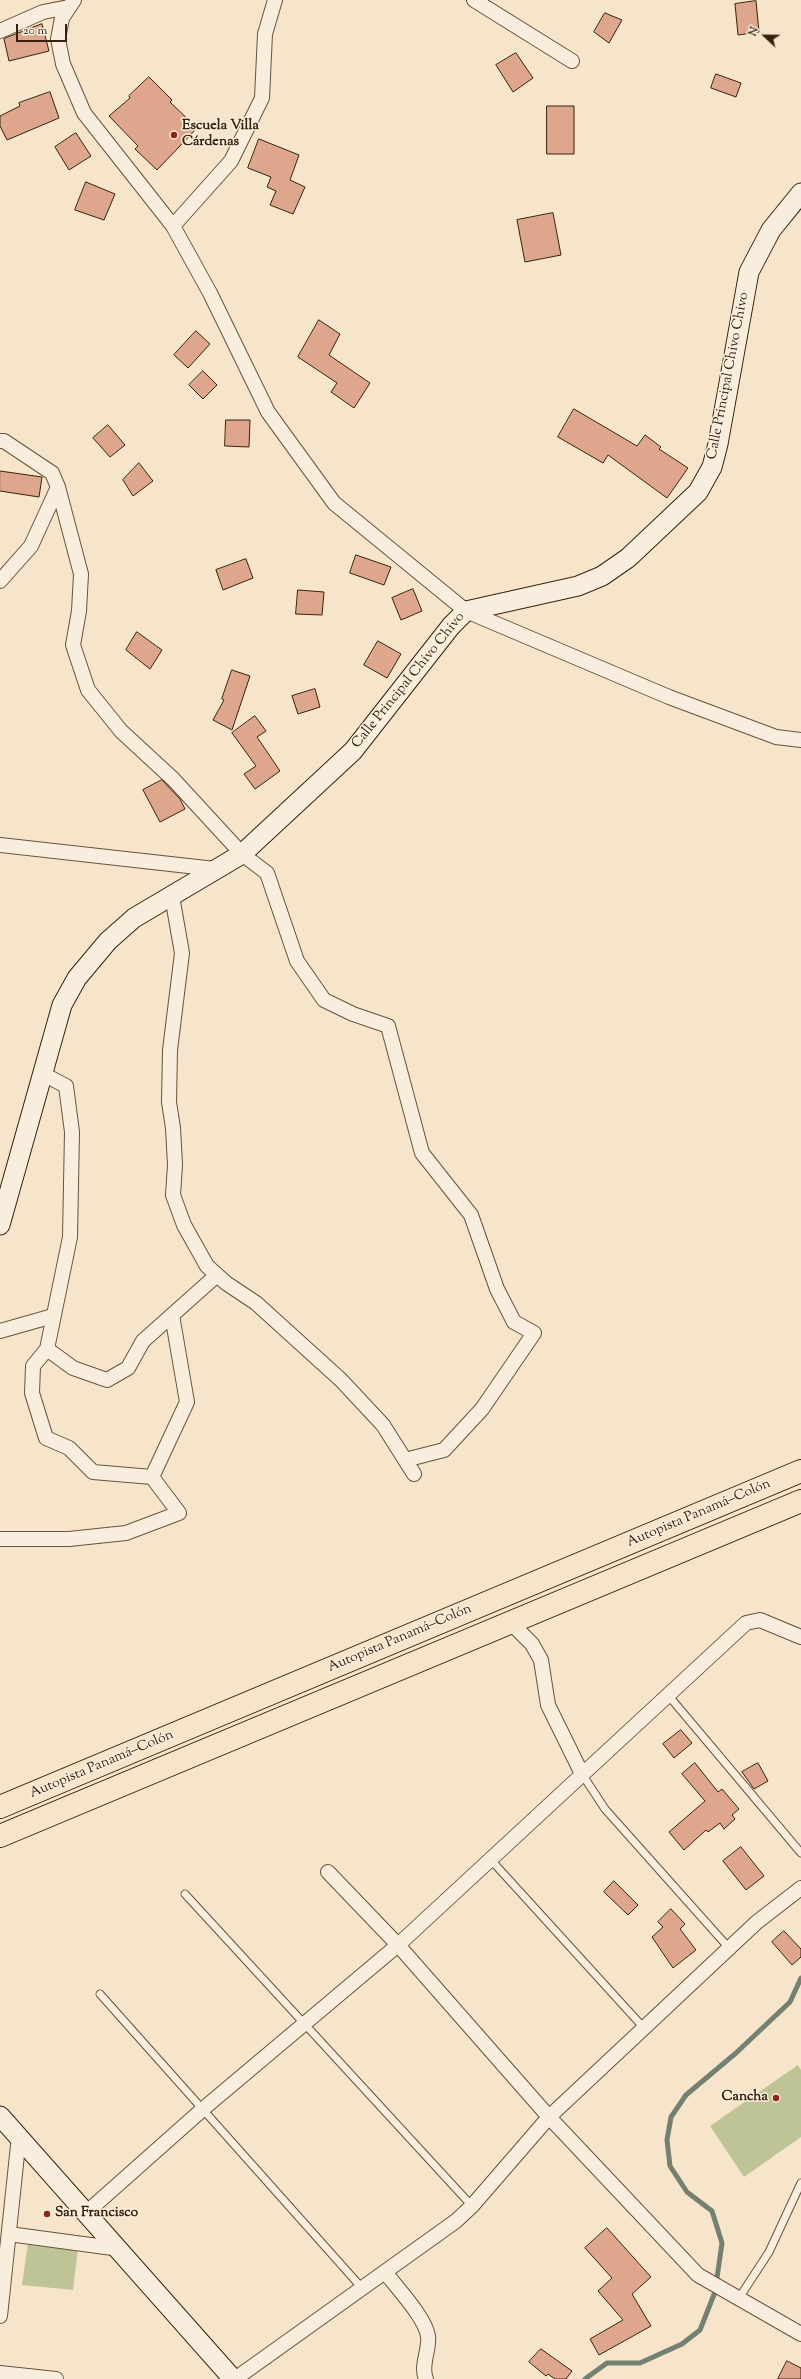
<!DOCTYPE html>
<html>
<head>
<meta charset="utf-8">
<style>
  body { margin:0 }
  #map { position:relative; width:801px; height:2379px; overflow:hidden; background:#f6e5ca; font-family:"Sorts Mill Goudy",serif }
  canvas { display:block }
  .north { position:absolute; left:745px; top:16px; width:40px; height:40px; -webkit-text-stroke:3px #f9eedd; paint-order:stroke; rotate:292deg; font-size:11px; font-weight:700; line-height:16px; text-align:center; color:#36220d }
  .north::after { content:''; display:block; margin:auto; width:14px; height:18px; background:#36220d; clip-path:polygon(50% 0,100% 100%,50% 72%,0 100%) }
  .scale { position:absolute; left:16px; top:24px; width:51px; height:18px; box-sizing:border-box; border:2px solid #36220d; border-top:0; padding-left:5px; font-size:12px; line-height:14px; white-space:nowrap; color:#36220d; -webkit-text-stroke:3px #f9eedd; paint-order:stroke }
</style>
</head>
<body>
<div id="map">
<canvas width="801" height="2379"></canvas>
<div class="north">N</div>
<div class="scale">20 m</div>
</div>
<script>
const ctx = document.querySelector('canvas').getContext('2d');
ctx.lineJoin = 'round';
function fillPath(path, color) { ctx.fillStyle = color; ctx.fill(path, 'evenodd'); }
function trace(path, color, width, dash) { ctx.strokeStyle = color; ctx.lineWidth = width; ctx.lineCap = dash ? 'butt' : 'round'; ctx.setLineDash(dash || []); ctx.stroke(path); }
function label(font, color, halo, rows, align = 'center') {
  ctx.font = font + ' "Sorts Mill Goudy",serif'; ctx.lineWidth = 3; ctx.setLineDash([]); ctx.textBaseline = 'middle'; ctx.strokeStyle = halo; ctx.fillStyle = color; for (const [text, x, y, turn = 0] of rows) {
    ctx.save(); ctx.translate(x, y); ctx.rotate((+turn || 0) * Math.PI / 180); ctx.textAlign = isNaN(turn) ? turn : align; if (halo) ctx.strokeText(text, 0, 0); ctx.fillText(text, 0, 0); ctx.restore();
  }
}
const green = new Path2D(`
  M798,2065L801,2070V2137L744,2177L710,2126Z
  M28,2243L78,2248L73,2290L22,2285Z`);
const stream = new Path2D(`
  M585,2379L607,2363H640L682,2344L700,2330L715,2292L722,2243L712,2211L687,2192L670,2166L667,2140L671,2117L686,2095L736,2053L790,2002L801,1978`);
const building = new Path2D(`
  M756,1L759,32L738,35L735,4Z
  M605,13L622,20L609,43L594,32Z
  M42,24L49,51L9,61L4,39Z
  M516,53L533,78L513,92L496,65Z
  M716,74L741,83L736,97L711,88Z
  M149,77L172,100L170,102L197,128L157,170L135,149L138,146L109,116L130,98L129,96Z
  M50,92L59,118L7,140L0,126V116L20,106L19,103Z
  M547,106H574V154H547Z
  M76,133L91,156L69,170L55,147Z
  M259,139L299,155L290,180L305,187L293,214L270,205L276,191L267,187L271,177L248,168Z
  M86,182L115,194L104,220L75,210Z
  M553,213L561,255L525,262L517,220Z
  M319,320L340,334L329,355L370,383L354,408L331,392L337,383L298,357Z
  M196,331L210,344L188,368L174,355Z
  M203,371L217,385L203,399L189,385Z
  M574,409L637,446L645,435L661,447L659,449L688,468L667,498L608,455L603,463L558,437Z
  M226,420H250L249,447L225,446Z
  M108,425L125,445L110,457L93,438Z
  M139,463L153,481L133,496L123,480Z
  M0,471L42,477L39,497L0,491Z
  M356,555L391,567L384,585L350,573Z
  M246,559L253,578L223,590L216,570Z
  M413,589L422,611L401,620L392,598Z
  M298,590L324,592L322,615L296,614Z
  M137,632L162,650L150,669L126,650Z
  M378,641L401,654L387,678L364,665Z
  M232,670L250,676L232,730L213,720L224,700L222,699Z
  M315,689L320,707L298,714L292,696Z
  M255,716L266,731L257,737L280,771L255,789L244,774L256,766L232,733Z
  M162,780L180,799L185,809L160,822L143,790Z
  M681,1730L692,1743L674,1758L663,1744Z
  M695,1763L718,1792L722,1789L739,1809L732,1815L735,1819L724,1829L720,1823L708,1832L706,1830L684,1850L669,1832L705,1801L682,1774Z
  M758,1763L768,1781L754,1789L742,1772Z
  M741,1847L764,1876L746,1890L723,1861Z
  M614,1881L638,1905L628,1915L604,1892Z
  M671,1909L685,1924L680,1929L696,1950L673,1968L652,1937L663,1927L658,1922Z
  M784,1931L801,1949V1957L792,1965L772,1942Z
  M607,2228L651,2277L632,2294L651,2326L599,2355L590,2339L623,2320L598,2291L612,2278L585,2248Z
  M541,2349L572,2371L566,2379H555L548,2374L546,2376L529,2362Z
  M787,2361L801,2368V2379H778Z`);
const lane = new Path2D(`
  M668,1695L801,1853
  M582,1774L605,1809L729,1948
  M491,1860L644,2028
  M185,1894L472,2206
  M100,1994L362,2288
  M739,2298L769,2252L801,2183`);
const street = new Path2D(`
  M74,0L62,18L58,39L63,64L84,113L173,226L210,293L268,412L334,503L466,611L669,697L776,737L801,740
  M474,0L572,61
  M0,31L43,12L69,7
  M173,226L231,161L262,98L265,34L275,0
  M0,441H4L52,473L58,487L81,574L79,611L73,645L88,690L121,731L173,779L242,854L267,873L297,961L324,1000L353,1014L388,1026L422,1153L471,1215L497,1289L514,1322L534,1333L482,1409L444,1450L405,1460
  M0,581L31,546L58,487
  M0,845L215,869
  M172,896L182,953L170,1050L169,1102L173,1128L175,1165L173,1195L184,1225L207,1266L226,1283L256,1303L341,1380L383,1425L414,1474
  M43,1074L66,1086L72,1132L70,1237L47,1349L73,1368L107,1380L128,1368L143,1341L217,1275
  M0,1331L53,1316
  M152,1477L187,1402L172,1315
  M0,1539H69L126,1533L179,1513L152,1477L93,1472L69,1448L46,1438L32,1393L33,1366L47,1349
  M510,1622L532,1644L541,1660L548,1705L582,1774
  M328,1872L398,1945L549,2117L698,2275L801,2334
  M87,2212L203,2109L398,1945L746,1623L760,1620L801,1637
  M9,2234L120,2249
  M385,2272C397,2288 425,2317 428,2336C430,2349 420,2366 426,2379
  M0,2316L19,2136
  M0,2373L56,2379
  M235,2379L456,2221L472,2206L549,2117L757,1922L801,1888`);
const secondary = new Path2D(`
  M0,1225L62,1005L77,978L108,941L134,918L242,854L353,751L451,626L466,611L578,586L602,576L628,558L698,492L712,467L718,444L749,272L771,230L801,193
  M0,2116L233,2379`);
const highway = new Path2D(`
  M0,1807L801,1471
  M0,1836L801,1501`);
const markers = [
  [174,135,4,"#8f2418"],
  [776,2098,4,"#8f2418"],
  [47,2214,4,"#8f2418"]
];
const poiNames = [
  ["Escuela Villa",182,127],
  ["Cárdenas",182,143],
  ["Cancha",768,2098,"right"],
  ["San Francisco",55,2214]
];
const streetNames = [
  ["Calle Principal Chivo Chivo",729,376,-79],
  ["Calle Principal Chivo Chivo",409,681,-51],
  ["Autopista Panamá–Colón",699,1514,-23],
  ["Autopista Panamá–Colón",400,1639,-23],
  ["Autopista Panamá–Colón",102,1765,-23]
];
fillPath(green, '#bec496');
trace(stream, '#748071', 5);
fillPath(building, '#dea78d');
trace(building, '#36220d', 1);
trace(lane, '#66533c', 9);
trace(street, '#66533c', 16);
trace(secondary, '#36220d', 21);
trace(highway, '#36220d', 24);
trace(lane, '#f9eedd', 7);
trace(street, '#f9eedd', 14);
trace(secondary, '#f9eedd', 19);
trace(highway, '#f6e5ca', 22);
for (const [x, y, r, color] of markers) { const dot = new Path2D(); dot.arc(x, y, r, 0, 2 * Math.PI); ctx.fillStyle = color; ctx.fill(dot); trace(dot, '#f9eedd', 1.5); }
label('bold 14px', '#36220d', '#f9eedd', poiNames, 'left');
label('14px', '#36220d', '#f9eedd', streetNames);
</script>
</body>
</html>
